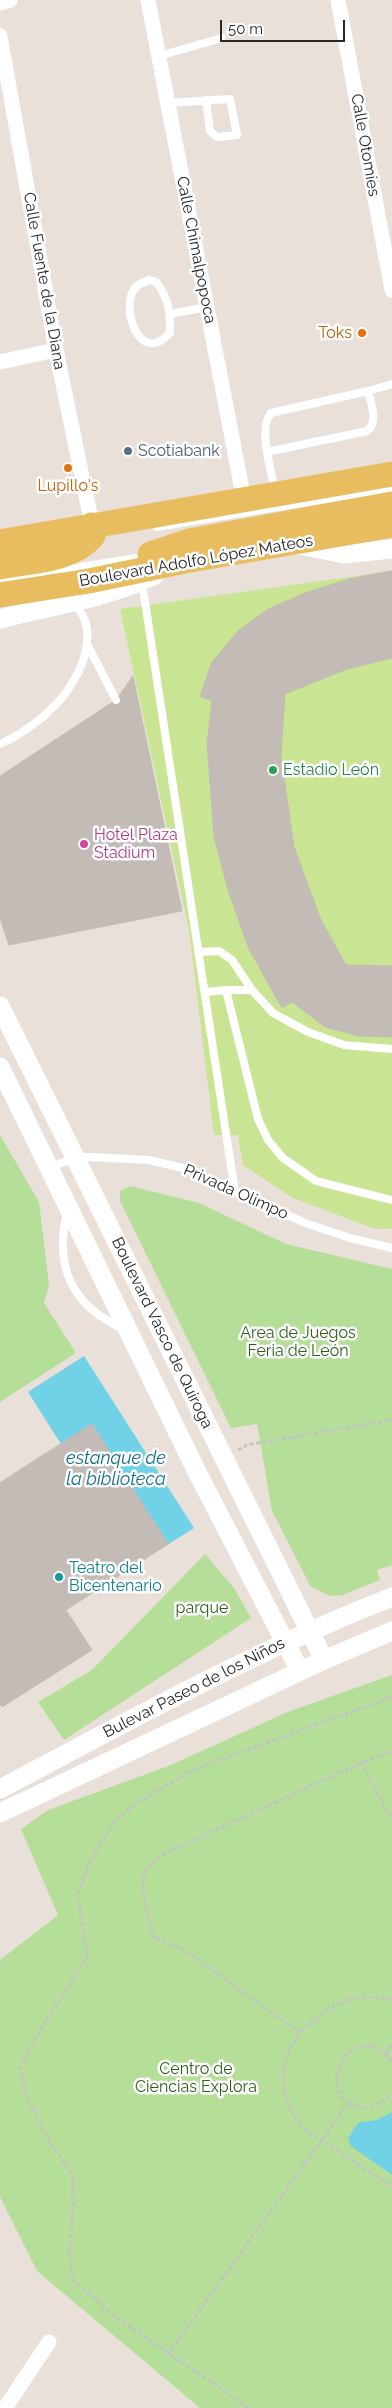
<!DOCTYPE html>
<html>
<head>
<meta charset="utf-8">
<style>
  body { margin:0 }
  #map { position:relative; width:392px; height:2408px; overflow:hidden; background:#e9e1d9; font-family:Raleway,sans-serif }
  canvas { display:block }
  .scale { position:absolute; left:220px; top:20px; width:125px; height:22px; box-sizing:border-box; border:2px solid #272727; border-top:0; padding-left:6px; font-size:15px; line-height:18px; white-space:nowrap; color:#272727; -webkit-text-stroke:4px #fff; paint-order:stroke }
</style>
</head>
<body>
<div id="map">
<canvas width="392" height="2408"></canvas>
<div class="scale">50 m</div>
</div>
<script>
const ctx = document.querySelector('canvas').getContext('2d');
ctx.lineJoin = 'round';
function fillPath(path, color) { ctx.fillStyle = color; ctx.fill(path, 'evenodd'); }
function trace(path, color, width, dash) { ctx.strokeStyle = color; ctx.lineWidth = width; ctx.lineCap = dash ? 'butt' : 'round'; ctx.setLineDash(dash || []); ctx.stroke(path); }
function label(font, color, halo, rows, align = 'center') {
  ctx.font = font + ' Raleway,sans-serif'; ctx.lineWidth = 5; ctx.setLineDash([]); ctx.textBaseline = 'middle'; ctx.strokeStyle = halo; ctx.fillStyle = color; for (const [text, x, y, turn = 0] of rows) {
    ctx.save(); ctx.translate(x, y); ctx.rotate((+turn || 0) * Math.PI / 180); ctx.textAlign = isNaN(turn) ? turn : align; if (halo) ctx.strokeText(text, 0, 0); ctx.fillText(text, 0, 0); ctx.restore();
  }
}
const green = new Path2D(`
  M0,1135L39,1202L49,1285L44,1303L76,1353L0,1402Z
  M130,1186L199,1203L286,1244L392,1269V1565L377,1570L380,1580L342,1595L330,1596L311,1587L272,1511L257,1424L231,1428L120,1201V1191Z
  M205,1554L234,1588L251,1618L64,1740L38,1702L92,1670Z
  M392,1675V2408H200L37,2271L0,2197V1960L58,1915L21,1829L48,1810L171,1765L290,1711Z`);
const pitch = new Path2D(`
  M392,571V1229L372,1228L293,1198L243,1165L238,1135H214L189,930L120,609Z`);
const water = new Path2D(`
  M84,1356L194,1528L137,1564L28,1392Z
  M392,2112V2175L351,2146L348,2138L358,2123L377,2120Z`);
const building = new Path2D(`
  M392,571V658L347,669L285,694L281,756L294,847L321,920L346,965L392,966V1037L358,1036L325,1027L292,1002L282,1008L249,949L229,893L214,837L207,743L212,701L200,696L212,662L238,631L268,609L305,593L349,579Z
  M133,676L182,911L9,945L0,918V776L116,700Z
  M92,1424L168,1544L66,1610L92,1650L2,1707L0,1704V1483Z`);
const path = new Path2D(`
  M238,1450L247,1445L392,1420
  M392,1751L361,1763L392,1820
  M392,1999C381,1999 365,1995 354,1998C299,2015 260,2069 298,2122C304,2131 317,2137 326,2143C348,2157 370,2172 392,2187
  M300,2033L181,1948L154,1938C150,1923 139,1887 145,1873C149,1862 164,1855 174,1849L361,1763
  M386,2054L392,2044
  M392,2061C349,2010 308,2103 363,2107C375,2108 385,2102 392,2092
  M168,2354L349,2102
  M249,2408L111,2314L73,2280L69,2249L73,2208V2176L51,2144L27,2097L20,2069L39,2032L87,1957L78,1894L92,1857L117,1819L137,1803L192,1770L392,1697`);
const service = new Path2D(`
  M159,56L222,38
  M168,103L230,99L237,135L217,137L210,131L206,100
  M149,280L156,282C168,296 171,315 170,333C139,367 120,307 135,288C138,284 144,282 149,280Z
  M170,314L207,307
  M368,391L392,384
  M267,452L367,431C379,422 371,404 368,391L271,413C258,428 271,471 275,490
  M157,527L392,488
  M0,580L148,556
  M142,582L235,1192
  M87,644L116,700
  M0,744C21,735 44,718 59,701C80,678 103,629 73,604
  M199,952L219,951L232,960L252,990L273,1013L308,1032L344,1045L392,1049
  M226,990H252
  M205,992L226,990L258,1119L268,1140L283,1158L316,1181L392,1200
  M50,1167L75,1158L90,1157L148,1160L183,1168L305,1223L350,1238L392,1248
  M67,1212C54,1268 72,1306 125,1330`);
const minor = new Path2D(`
  M148,0L244,500
  M338,0L392,290
  M0,3L10,0
  M0,36L56,350L92,525
  M0,362L56,350
  M5,2408L49,2342`);
const tertiary = new Path2D(`
  M299,545L344,554L392,549
  M0,619C52,605 106,599 155,575
  M0,1006L324,1660
  M0,1067L197,1472L300,1671
  M0,1789C129,1721 256,1650 392,1597
  M0,1813L324,1660L392,1631`);
const primary = new Path2D(`
  M0,542L392,474
  M150,554L189,541L392,504
  M0,567C30,561 72,561 93,536L92,525
  M0,595L89,581L185,561L392,525`);
const markers = [
  [362,333,5,"#e8710a"],
  [128,451,5,"#5c6f8a"],
  [68,468,5,"#e8710a"],
  [273,770,5,"#2e9e5b"],
  [84,844,5,"#d1479c"],
  [59,1577,5,"#0f9aa8"]
];
const streetNames = [
  ["Calle Otomíes",365,145,80],
  ["Calle Chimalpopoca",196,250,79],
  ["Calle Fuente de la Diana",44,281,80],
  ["Boulevard Adolfo López Mateos",196,561,-10],
  ["Privada Olimpo",236,1192,24],
  ["Boulevard Vasco de Quiroga",162,1333,64],
  ["Bulevar Paseo de los Niños",194,1688,-27]
];
const foodNames = [
  ["Toks",352,333],
  ["Lupillo's",68,486,"center"]
];
const serviceNames = [
  ["Scotiabank",138,451]
];
const leisureNames = [
  ["Estadio León",283,770]
];
const hotelNames = [
  ["Hotel Plaza",94,835],
  ["Stadium",94,853]
];
const parkNames = [
  ["Area de Juegos",298,1333],
  ["Feria de León",298,1351],
  ["parque",202,1608],
  ["Centro de",196,2069],
  ["Ciencias Explora",196,2087]
];
const cultureNames = [
  ["Teatro del",69,1568],
  ["Bicentenario",69,1586]
];
const waterNames = [
  ["estanque de",116,1459],
  ["la biblioteca",116,1480]
];
fillPath(green, '#b5de98');
fillPath(pitch, '#c9e594');
fillPath(water, '#71d1e7');
fillPath(building, '#c2bbb6');
trace(building, '#c4bdb3', 1);
trace(path, '#c3c3c3', 3, [4, 2.5]);
trace(service, '#fff', 8);
trace(minor, '#fff', 15);
trace(tertiary, '#fff', 19);
trace(primary, '#e8bd60', 25);
for (const [x, y, r, color] of markers) { const dot = new Path2D(); dot.arc(x, y, r, 0, 2 * Math.PI); ctx.fillStyle = color; ctx.fill(dot); trace(dot, '#fff', 2); }
label('16px', '#272727', '#fff', streetNames);
label('16px', '#c56008', '#fff', foodNames, 'right');
label('16px', '#4e5e75', '#fff', serviceNames, 'left');
label('16px', '#27864d', '#fff', leisureNames, 'left');
label('16px', '#b23c85', '#fff', hotelNames, 'left');
label('16px', '#305f1d', '#fff', parkNames);
label('16px', '#0d838f', '#fff', cultureNames, 'left');
label('italic 18px', '#146e8f', '#fff', waterNames);
</script>
</body>
</html>
